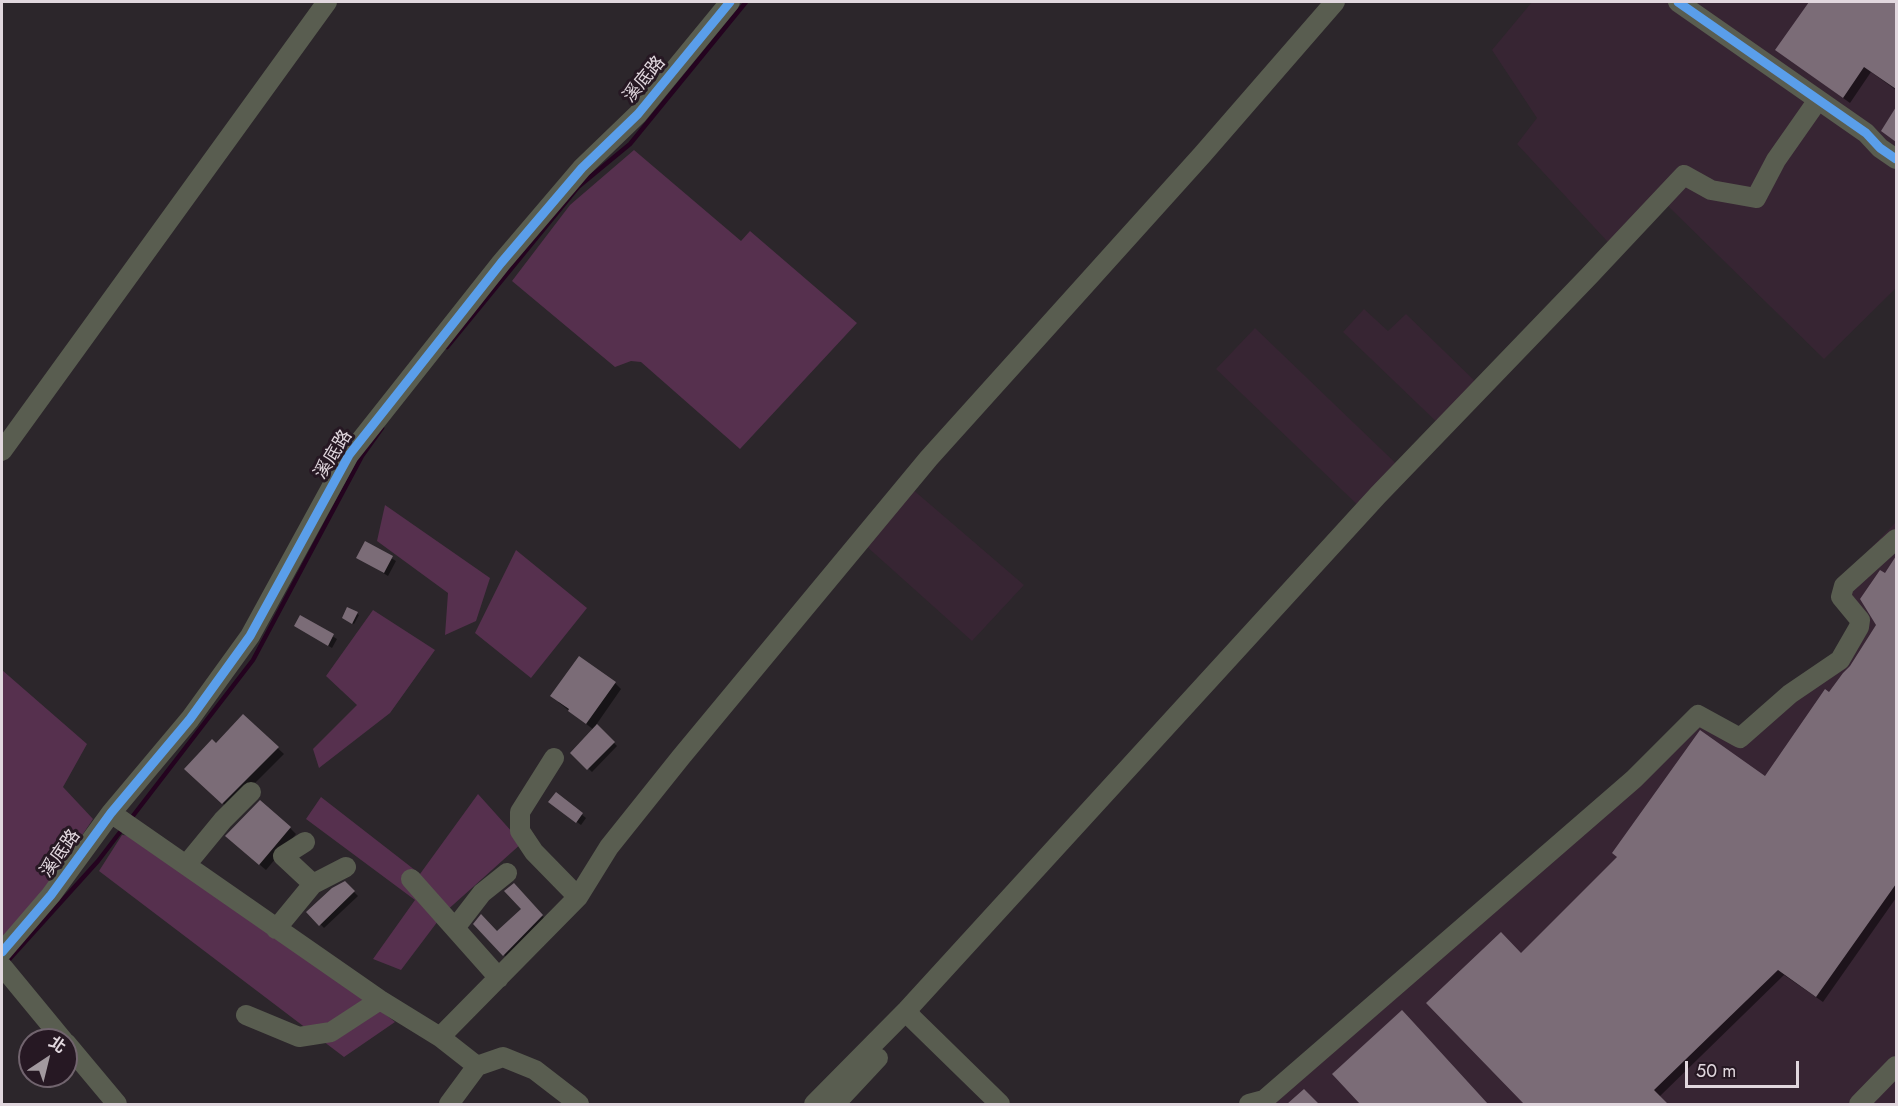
<!DOCTYPE html>
<html>
<head>
<meta charset="utf-8">
<style>
  body { margin:0 }
  #map { position:relative; width:1898px; height:1106px; overflow:hidden; background:#2c262b; font-family:Jost,"Noto Sans TC",sans-serif }
  canvas { display:block }
  .frame { position:absolute; inset:0; border:3px solid #e1d7de; pointer-events:none }
  .north { position:absolute; left:18px; top:1028px; width:60px; height:60px; box-sizing:border-box; background:#261823; border:2px solid #71646e; border-radius:50%; rotate:35deg; font-size:16px; font-weight:700; line-height:24px; text-align:center; color:#e1d7de }
  .north::after { content:''; display:block; margin:auto; width:21px; height:27px; background:#a2999f; clip-path:polygon(50% 0,100% 100%,50% 72%,0 100%) }
  .scale { position:absolute; left:1685px; top:1061px; width:114px; height:27px; box-sizing:border-box; border:3px solid #e1d7de; border-top:0; padding-left:8px; font-size:18px; line-height:21px; white-space:nowrap; color:#e1d7de; -webkit-text-stroke:4px #261823; paint-order:stroke }
</style>
</head>
<body>
<div id="map">
<canvas width="1898" height="1106"></canvas>
<div class="frame"></div>
<div class="north">北</div>
<div class="scale">50 m</div>
</div>
<script>
const ctx = document.querySelector('canvas').getContext('2d');
ctx.lineJoin = 'round';
function fillPath(path, color) { ctx.fillStyle = color; ctx.fill(path, 'evenodd'); }
function trace(path, color, width, dash) { ctx.strokeStyle = color; ctx.lineWidth = width; ctx.lineCap = dash ? 'butt' : 'round'; ctx.setLineDash(dash || []); ctx.stroke(path); }
function label(font, color, halo, rows, align = 'center') {
  ctx.font = font + ' Jost,"Noto Sans TC",sans-serif'; ctx.lineWidth = 6; ctx.setLineDash([]); ctx.textBaseline = 'middle'; ctx.strokeStyle = halo; ctx.fillStyle = color; for (const [text, x, y, turn = 0] of rows) {
    ctx.save(); ctx.translate(x, y); ctx.rotate((+turn || 0) * Math.PI / 180); ctx.textAlign = isNaN(turn) ? turn : align; if (halo) ctx.strokeText(text, 0, 0); ctx.fillText(text, 0, 0); ctx.restore();
  }
}
const built = new Path2D(`
  M1532,2H1896V288L1824,359L1667,205L1619,254L1517,144L1537,118L1492,50Z
  M1364,309L1388,331L1406,314L1480,386L1445,430L1343,332Z
  M1255,328L1408,475L1367,514L1216,369Z
  M911,488L1024,585L972,641L865,545Z
  M1896,522V1104H1258L1702,714L1744,744L1863,627L1838,582Z`);
const green = new Path2D(`
  M634,150L741,241L750,231L857,323L740,449L641,362L631,361L615,367L512,281L570,205Z
  M385,505L490,578L476,621L445,635L448,593L377,541Z
  M516,550L587,608L531,678L475,633Z
  M373,610L435,650L390,713L319,768L313,749L357,705L326,676Z
  M2,670L87,744L63,787L93,819L19,929L2,944Z
  M478,794L522,843L444,913L401,970L373,959L415,900L306,819L321,797L420,874Z
  M122,835L160,838L395,1022L344,1057L99,871Z`);
const shadow = new Path2D(`
  M1810,2H1896V90L1871,72L1850,103L1777,50Z
  M366,543L396,561L388,576L358,557Z
  M1896,559V898L1823,1002L1784,975L1659,1097L1666,1104H1526L1428,1004L1521,955L1765,778L1852,667L1878,625L1885,575Z
  M348,609L359,615L354,624L345,619Z
  M301,617L337,639L332,648L296,626Z
  M615,683L621,689L596,725L617,746L592,772L572,753L594,730L558,702Z
  M243,716L284,754L229,809L187,769L216,745Z
  M556,794L586,818L581,825L554,805Z
  M290,828L296,834L266,870L233,842Z
  M345,883L358,896L324,928L309,912Z
  M513,885L547,921L509,960L475,924L497,933L523,909Z
  M1408,1018L1487,1104H1362L1334,1074Z`);
const stream = new Path2D(`
  M447,347L578,187L630,144L746,2
  M129,821L253,660L362,456L382,428
  M5,964L98,861L124,827`);
const building = new Path2D(`
  M1809,2H1896V89L1864,67L1843,98L1775,50Z
  M1896,107V142L1881,131Z
  M365,541L393,556L384,573L356,558Z
  M1896,556V884L1816,997L1778,970L1654,1090L1668,1104H1524L1426,1003L1501,932L1521,953L1617,857L1612,853L1700,730L1765,776L1825,689L1829,692L1843,673L1850,666L1876,625L1860,599L1880,570L1885,573Z
  M347,607L358,612L352,624L342,618Z
  M300,615L334,634L328,646L294,626Z
  M579,656L616,682L586,724L568,711L569,709L550,696Z
  M243,714L279,747L222,804L184,769L212,739L216,743Z
  M597,724L615,742L587,770L570,753Z
  M556,792L583,813L576,823L548,802Z
  M260,800L291,827L259,865L225,836Z
  M345,881L355,891L319,926L306,912L332,888Z
  M514,883L543,915L503,956L473,924L481,914L497,931L521,909L504,891Z
  M1402,1010L1414,1023L1488,1104H1360L1332,1074Z
  M1304,1089L1319,1104H1287Z`);
const minor = new Path2D(`
  M1678,2L1866,133L1880,148L1896,159
  M2,451L327,2
  M554,758L520,812V831L534,852L578,897
  M111,813L380,1000L440,1037L477,1066L503,1057L535,1070L579,1104
  M305,842L283,856L313,884
  M186,865L223,820L251,792
  M411,879L499,978
  M455,928L482,893L507,873
  M276,929L313,884L346,867
  M2,952L51,895L111,813L190,719L250,636L349,455L501,263L582,168L638,114L730,2
  M2,966L63,1040
  M907,1010L913,1019L1000,1104
  M246,1015L299,1037L331,1032L380,1000
  M440,1037L578,897L609,847L681,757L929,458L1202,155L1335,2
  M66,1043L117,1104
  M449,1104L477,1066
  M814,1104L907,1010L1378,495L1589,276L1684,175L1711,190L1756,198L1776,160L1818,100
  M835,1104L878,1058
  M1249,1104L1264,1100L1634,779L1698,715L1740,738L1790,694L1840,660L1859,627L1860,620L1841,597L1844,586L1896,539
  M1859,1104L1896,1066`);
const cycleway = new Path2D(`
  M1678,2L1866,133L1880,148L1896,159
  M2,952L51,895L111,813L190,719L250,636L349,455L501,263L582,168L638,114L730,2`);
const streetNames = [
  ["溪底路",645,80,-50],
  ["溪底路",334,455,-58],
  ["溪底路",61,854,-54]
];
fillPath(built, '#372533');
fillPath(green, '#56304e');
fillPath(shadow, '#0007');
trace(stream, '#24031f', 4.5);
fillPath(building, '#7b6c77');
trace(minor, '#595d50', 20);
trace(cycleway, '#5a9eea', 9);
label('18px', '#e1d7de', '#261823', streetNames);
</script>
</body>
</html>
